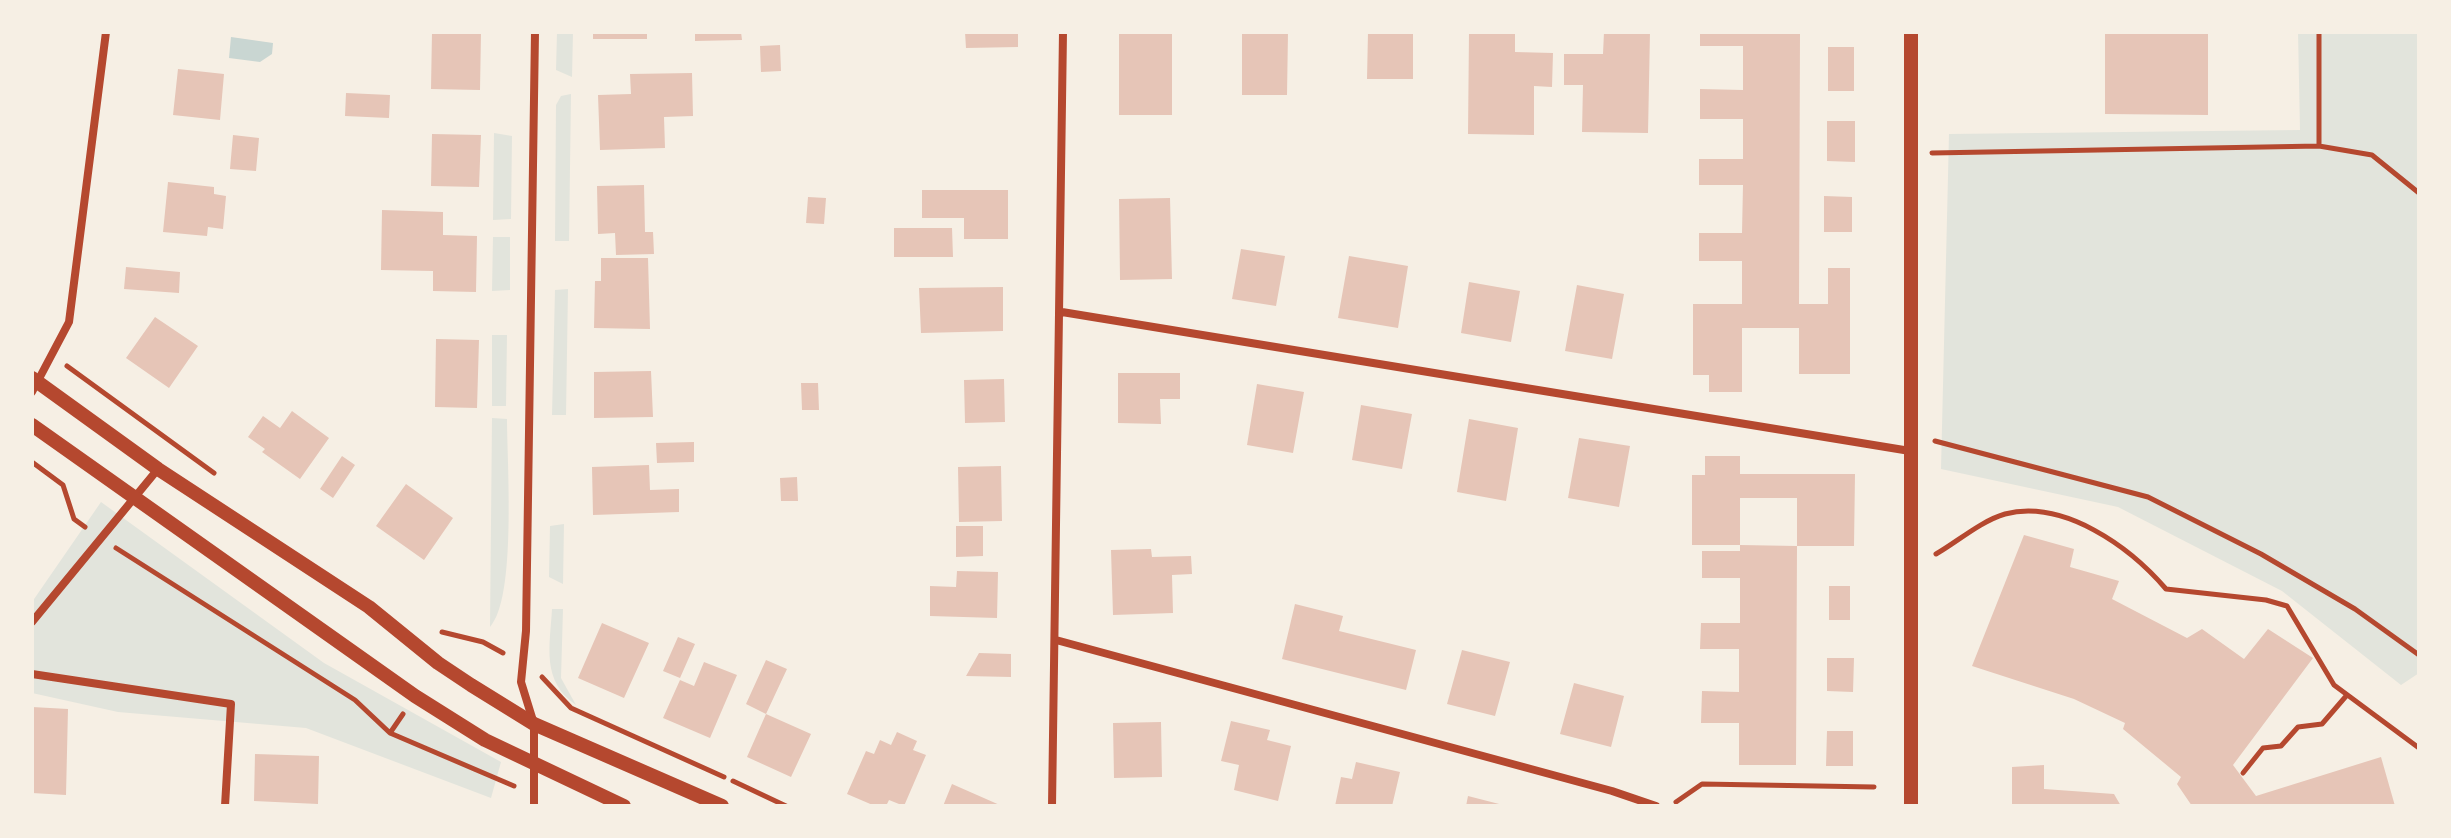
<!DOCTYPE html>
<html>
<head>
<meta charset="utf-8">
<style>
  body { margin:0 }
  #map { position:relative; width:2451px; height:838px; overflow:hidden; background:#f6efe4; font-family:Merriweather,serif }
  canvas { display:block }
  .frame { position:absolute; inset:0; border:34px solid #f6efe4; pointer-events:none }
</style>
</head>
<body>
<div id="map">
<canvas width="2451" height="838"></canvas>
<div class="frame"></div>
</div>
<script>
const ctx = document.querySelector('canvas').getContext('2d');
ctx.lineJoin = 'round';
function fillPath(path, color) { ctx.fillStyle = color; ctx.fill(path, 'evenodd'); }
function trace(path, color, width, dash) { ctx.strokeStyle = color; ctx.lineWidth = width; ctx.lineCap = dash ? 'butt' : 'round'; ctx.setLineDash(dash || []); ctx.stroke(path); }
const green = new Path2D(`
  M557,32H573L572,77L556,70Z
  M2298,32H2419V673L2401,685L2282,591L2118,507L1941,469L1949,134L2300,130Z
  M571,94L569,241H555L556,105L561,96Z
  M494,133L512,136L511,219L493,220Z
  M493,237H510V290L492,291Z
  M568,289L566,415H552L555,290Z
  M492,335H507L506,406H492Z
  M492,418L507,419C507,462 517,598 490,627Z
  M101,502L324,663L501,762L491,798L306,728L118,712L32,693V602Z
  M564,524L563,584L549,577L550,526Z
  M552,609H563L561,678L576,705C541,681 550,646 552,609Z`);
const water = new Path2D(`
  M231,37L273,43L272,54L260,62L229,58Z`);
const building = new Path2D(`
  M432,32H481L480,90L431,89Z
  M593,32H647V39H593Z
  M695,32H741L742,40L695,41Z
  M965,32H1018V47L966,48Z
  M1119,32H1172V115H1119Z
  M1242,32H1288L1287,95H1242Z
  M1368,32H1413V79H1367Z
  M1469,32H1515V52L1553,53L1552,87L1534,86V135L1468,134Z
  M1604,32H1650L1648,133L1582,132L1583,85H1564V54H1603Z
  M1700,32H1800L1799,304H1828V268H1850V374H1799V328H1742V392H1709V375H1693V304H1742V261H1699V233H1742L1743,185H1699V159H1743V119H1700V89L1743,90V46H1700Z
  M2105,32H2208V115L2105,114Z
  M780,45L781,71L761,72L760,46Z
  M1828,47H1854V91H1828Z
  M178,69L224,74L220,120L173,115Z
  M692,73L693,116L664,117L665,148L600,150L598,95L631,94L630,74Z
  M346,93L390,95L389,118L345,116Z
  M1827,121H1855V162L1827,161Z
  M432,134L481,135L479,187L431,186Z
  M233,135L259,138L256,171L230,169Z
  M168,182L214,187V194L226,196L223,229L208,227L207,236L163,232Z
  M644,185L645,232H653L654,254L616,255L615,233L598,234L597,186Z
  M922,190H1008V239H964V218H922Z
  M1824,196L1852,197V232H1824Z
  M808,197L826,198L824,224L806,223Z
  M1170,198L1172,279L1120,280L1119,199Z
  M382,210L443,212V235L477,236L476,292L433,291V271L381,270Z
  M894,228H952L953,257H894Z
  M1241,249L1285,256L1276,306L1232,299Z
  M1349,256L1408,266L1398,328L1338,318Z
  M601,258H648L650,329L594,328L595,281H601Z
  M126,267L180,272L179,293L124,289Z
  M1469,282L1520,291L1511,342L1461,333Z
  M1577,285L1624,294L1612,359L1565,351Z
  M1003,287V331L921,333L919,288Z
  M155,317L198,346L169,388L126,358Z
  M436,339L479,340L477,408L435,407Z
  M651,371L653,417L594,418V372Z
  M1118,373H1180V399H1160L1161,424L1118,423Z
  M1004,379L1005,422L965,423L964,380Z
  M801,383H818L819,410H802Z
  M1257,384L1304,392L1293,453L1247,445Z
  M1361,405L1412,414L1402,469L1352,460Z
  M292,411L329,438L300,479L262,452L265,449L248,437L263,416L280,428Z
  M1469,419L1518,428L1506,501L1457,492Z
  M1579,438L1630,446L1619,507L1568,498Z
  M694,442V462L657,463L656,443Z
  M342,456L355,465L333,498L320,489Z
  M1705,456H1740V474H1855L1854,546H1797L1796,765H1739V723H1701L1702,691L1739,692V649H1700L1701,623H1740V578H1702V551H1740V545L1797,546V498H1740V545H1692V475H1705Z
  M649,465L650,490L679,489V512L593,515L592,467Z
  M1001,466L1002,521L959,522L958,467Z
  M797,477L798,501H781L780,478Z
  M406,484L453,518L424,560L376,526Z
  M956,526H983V556L956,557Z
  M2024,535L2074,549L2070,567L2119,581L2112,599L2187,638L2202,629L2244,659L2268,629L2313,658L2233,765L2256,796L2381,757L2395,806H2192L2177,784L2181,777L2123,729L2125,723L2074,699L1972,666Z
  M1151,549L1152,557L1191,556L1192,574L1172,575L1173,613L1113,615L1111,550Z
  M957,571L998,572L997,618L930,616V586L956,587Z
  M1829,586H1850V620H1829Z
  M1295,604L1343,616L1339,631L1416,650L1406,690L1282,659Z
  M602,623L649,643L624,698L578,678Z
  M678,637L695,644L680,678L663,671Z
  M1462,650L1510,662L1495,716L1447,704Z
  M979,653L1011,654V677L966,676Z
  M1827,658H1854L1853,692L1827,691Z
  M766,660L787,669L766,714L746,704Z
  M704,662L737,675L710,738L663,718L680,680L694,686Z
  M1574,683L1624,696L1611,747L1560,734Z
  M32,707L68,709L66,795L32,793Z
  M766,714L811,734L791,777L747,757Z
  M1231,721L1270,730L1267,740L1291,746L1278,801L1234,790L1239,765L1221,761Z
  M1161,722L1162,777L1114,778L1113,723Z
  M1827,731H1853V766H1826Z
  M897,732L917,741L913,750L926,755L904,806L889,800L886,806H875L847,794L866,751L874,754L880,740L891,745Z
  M255,754L319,756L318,804L254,801Z
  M1356,762L1400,772L1392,806H1335L1341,777L1352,779Z
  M2044,765V789L2114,794L2121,806H2012V767Z
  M952,784L1002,806H943Z
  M1468,796L1503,805V806H1466Z`);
const path = new Path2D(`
  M2319,146V32
  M1932,153L2319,146L2372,155L2419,193
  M67,366L214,473
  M1935,441L2148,497L2261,554L2355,609L2419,655
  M32,462L63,485L74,519L85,527
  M116,548L355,700L390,733L514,786
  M1936,554C1957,542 1981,521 2005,514C2064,499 2130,547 2166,589L2266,600L2287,606L2334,685L2419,748
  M442,632L483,642L503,653
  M542,677L571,708L724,777
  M390,733L403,714
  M2243,773L2263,748L2281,746L2298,727L2322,724L2347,695
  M733,781L786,806
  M1676,802L1702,784L1874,787`);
const minor = new Path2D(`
  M1062,312L1910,451
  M32,392L69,322L106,32
  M32,622L158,469
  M1056,640L1612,791L1656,806
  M32,674L231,704L225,806
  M534,806V724L521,682L526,631L535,32
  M1052,806L1063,32`);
const tertiary = new Path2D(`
  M1911,32V806
  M32,378L158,469L369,607L438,663L471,685L534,724L722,806
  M32,425L415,696L485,740L624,806`);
fillPath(green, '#e2e4dc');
fillPath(water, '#c9d6d2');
fillPath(building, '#e6c5b7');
trace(path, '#b5482f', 5);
trace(minor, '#b5482f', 8);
trace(tertiary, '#b5482f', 14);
</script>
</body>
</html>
